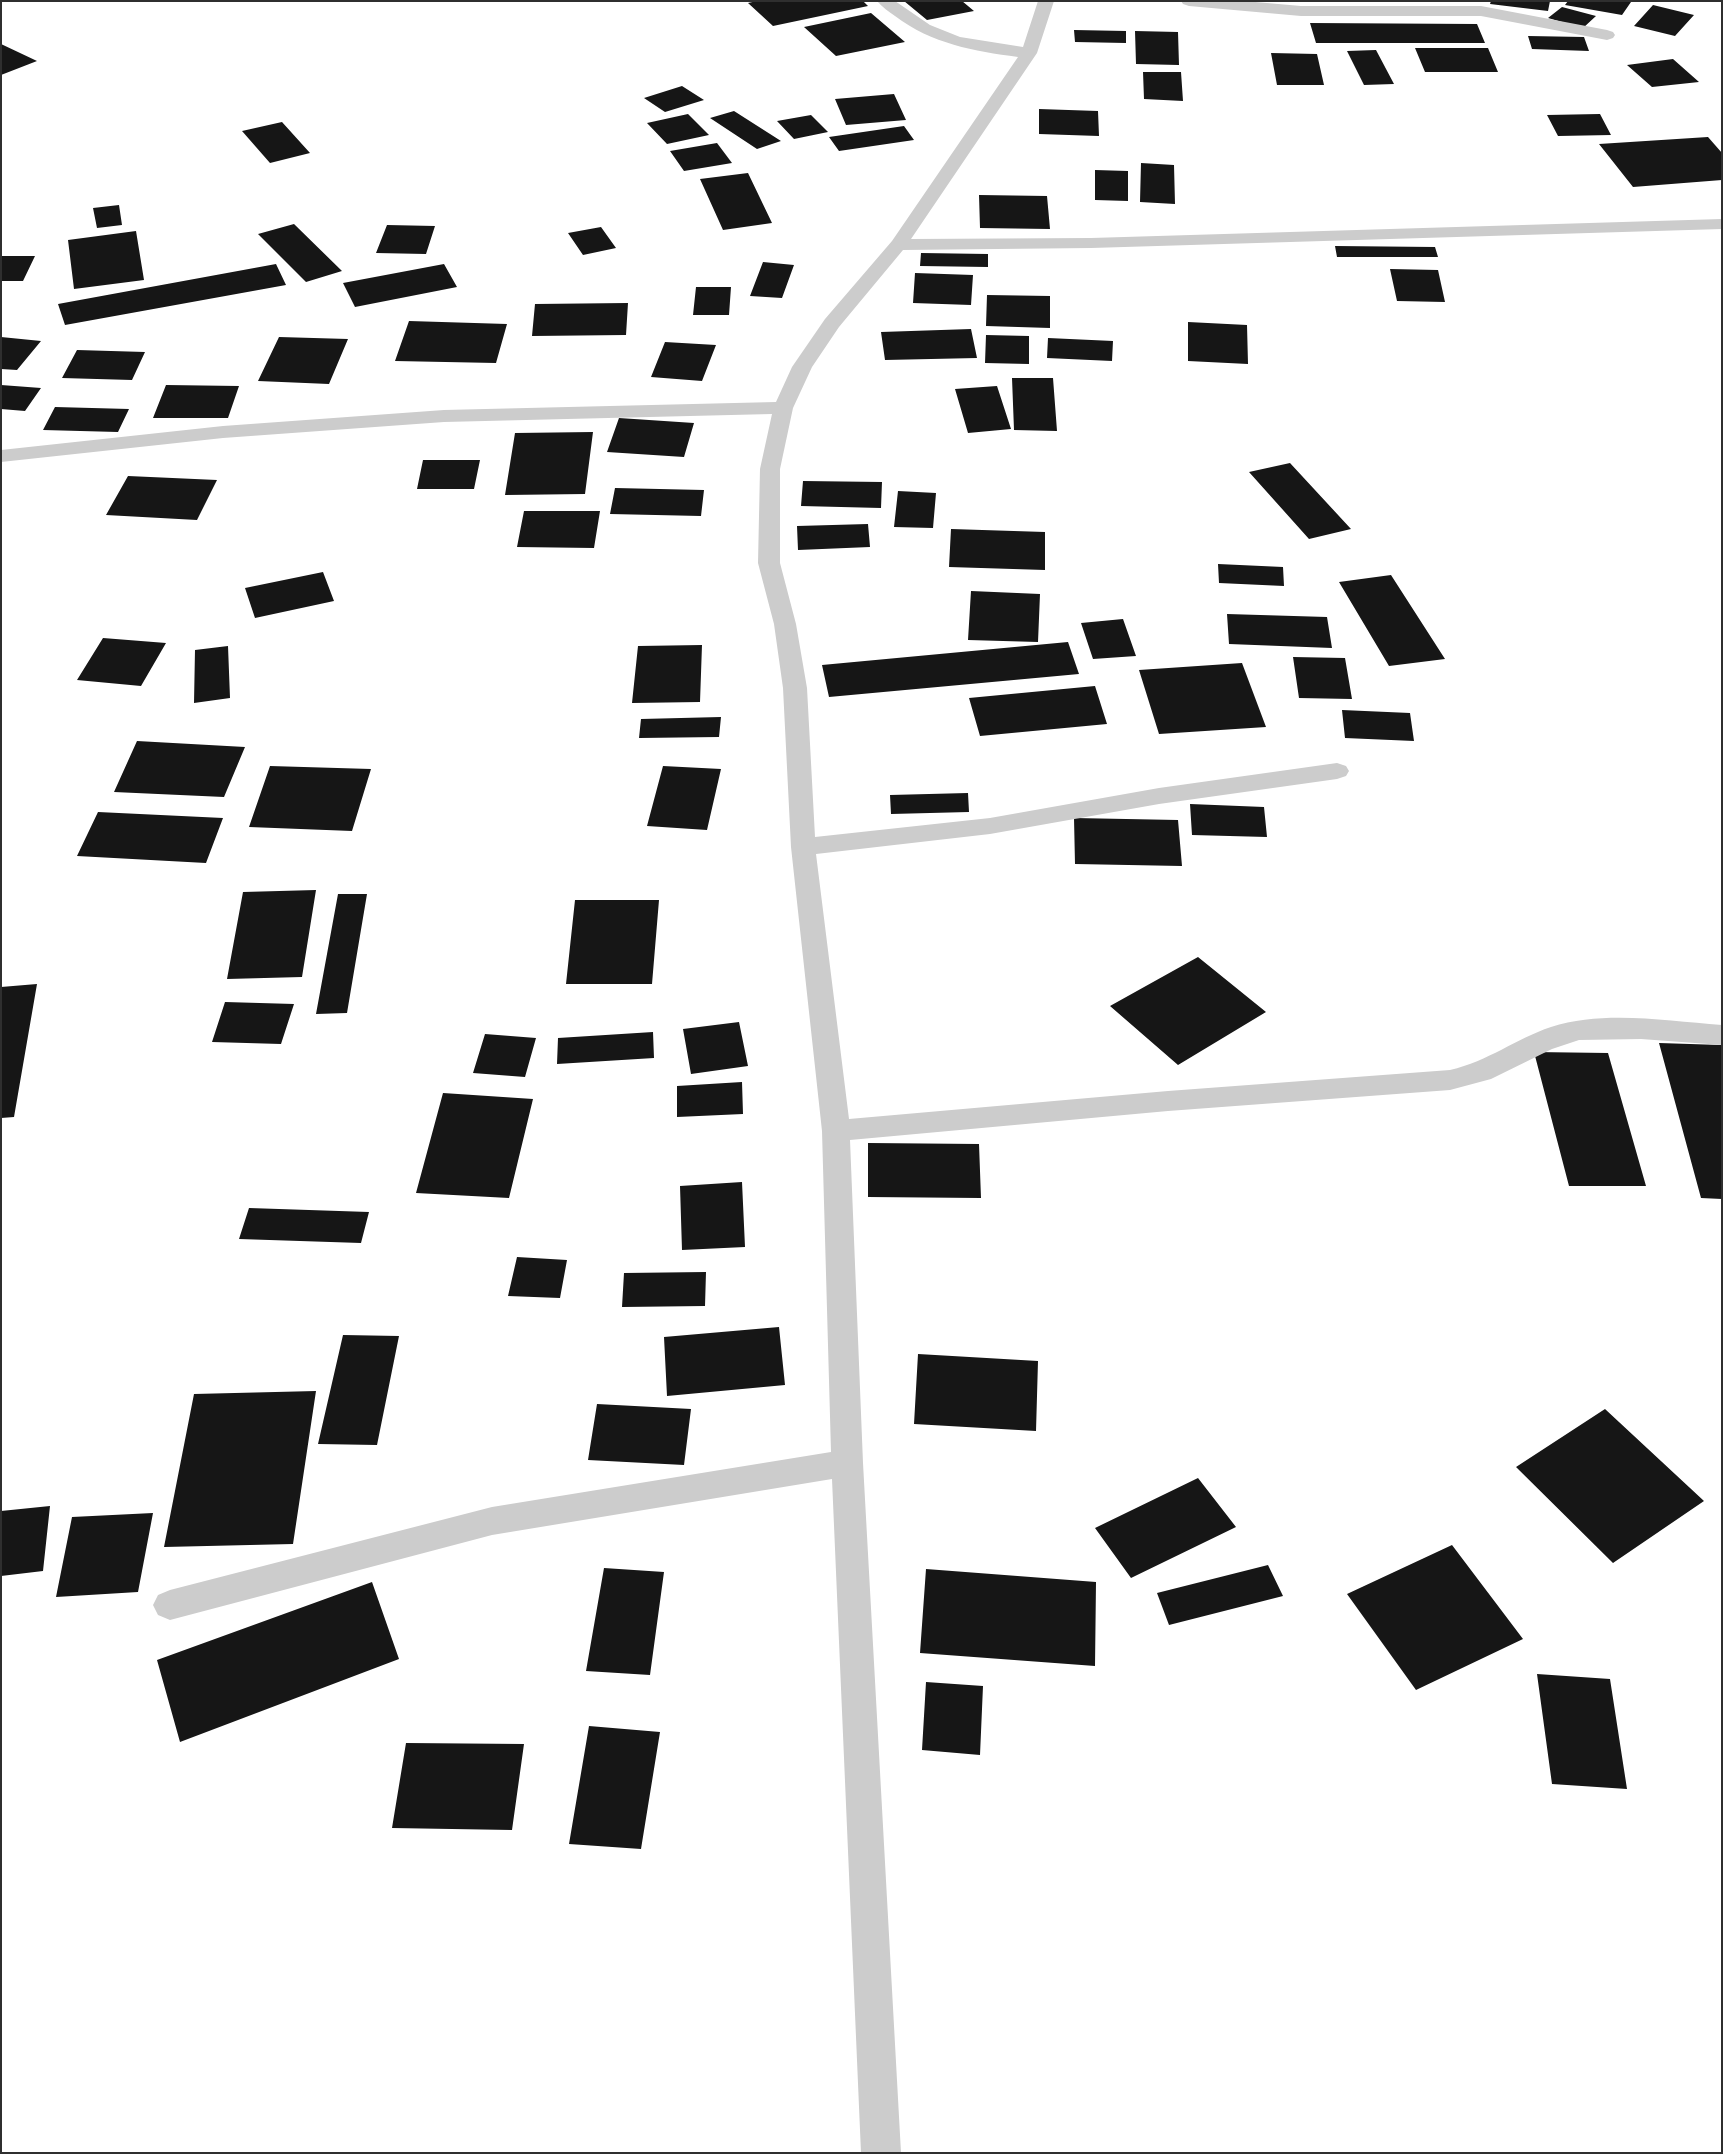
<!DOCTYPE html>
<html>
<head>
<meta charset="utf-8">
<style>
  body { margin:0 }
  #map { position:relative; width:1723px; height:2154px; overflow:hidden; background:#fff; font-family:Karla,sans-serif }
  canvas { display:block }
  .frame { position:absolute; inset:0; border:2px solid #2f2f2f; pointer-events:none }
</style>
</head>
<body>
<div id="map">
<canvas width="1723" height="2154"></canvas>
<div class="frame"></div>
</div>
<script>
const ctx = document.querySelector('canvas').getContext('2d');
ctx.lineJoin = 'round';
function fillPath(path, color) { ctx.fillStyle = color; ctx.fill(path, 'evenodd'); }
const building = new Path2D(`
  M757,1H863L868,6L773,26L748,3Z
  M904,1H962L974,11L927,20Z
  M1491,1H1550L1548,11L1490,4Z
  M1568,1H1627L1631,2L1622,15L1565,5Z
  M1653,5L1694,15L1675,36L1634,26Z
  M1562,7L1596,16L1583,28L1548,18Z
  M871,13L905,42L836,56L804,27Z
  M1310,23L1477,24L1485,43H1316Z
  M1074,30L1126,31V43L1075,42Z
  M1135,31L1178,32L1179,65L1136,64Z
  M1528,36L1584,37L1589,51L1532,49Z
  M1,44L37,61L1,75Z
  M1415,48H1488L1498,72H1425Z
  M1376,50L1394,84L1364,85L1347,51Z
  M1271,53L1317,54L1324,85H1277Z
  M1673,59L1699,82L1652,87L1627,65Z
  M1143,72H1181L1183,101L1144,99Z
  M682,86L704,100L665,112L644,98Z
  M894,94L906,120L846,125L835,99Z
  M1039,109L1098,111L1099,136L1039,134Z
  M734,111L781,141L757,149L710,118Z
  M688,114L709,135L667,144L647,123Z
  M1600,114L1611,135L1558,136L1547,115Z
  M811,115L828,132L794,139L777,121Z
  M282,122L310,153L270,163L242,131Z
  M904,126L914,140L839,151L829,137Z
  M1708,137L1722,153V180L1633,187L1599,144Z
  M717,143L732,163L684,171L670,151Z
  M1141,163L1174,165L1175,204L1140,202Z
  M1095,170L1128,171V201L1095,200Z
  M748,173L772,223L723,230L700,179Z
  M979,195L1047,196L1050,229L980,228Z
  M119,205L122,225L97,228L93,208Z
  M294,224L342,271L306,282L258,234Z
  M387,225L435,226L426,254L376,253Z
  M601,227L616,248L583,255L568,233Z
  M136,231L144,280L74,289L68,240Z
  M1335,246L1435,247L1438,257H1337Z
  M921,253L988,254V267L920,266Z
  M1,256H35L23,281H1Z
  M763,262L794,265L782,298L750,296Z
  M276,264L286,285L65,325L58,304Z
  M444,264L457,287L355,307L343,283Z
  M1390,269L1438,270L1445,302L1397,301Z
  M915,273L973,275L971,305L913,303Z
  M696,287H731L729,315H693Z
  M987,295L1050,296V328L986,326Z
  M628,303L626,335L532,336L535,304Z
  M409,321L507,324L496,363L395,361Z
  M1188,322L1247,325L1248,364L1188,361Z
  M971,329L977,358L885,360L881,332Z
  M986,335L1029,336V364L985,363Z
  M1,337L41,341L17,370L1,369Z
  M279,337L348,339L329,384L258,381Z
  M1048,338L1113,341L1112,361L1047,358Z
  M665,342L716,345L702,381L651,377Z
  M77,350L145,352L132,380L62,378Z
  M1012,378H1053L1057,431L1014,430Z
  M1,385L41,388L25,411L1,409Z
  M166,385L239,386L228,418H153Z
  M997,386L1011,429L968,433L955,389Z
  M55,407L129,409L118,432L43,430Z
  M619,418L694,423L684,457L607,452Z
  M593,432L585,494L505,495L515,433Z
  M423,460H480L474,489H417Z
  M1290,463L1351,529L1309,539L1249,472Z
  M128,476L217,480L197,520L106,515Z
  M803,481L882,482L881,508L801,506Z
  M615,488L704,490L701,516L610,514Z
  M898,491L936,493L933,528L894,527Z
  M524,511H600L594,548L517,547Z
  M868,524L870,547L798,550L797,526Z
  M951,529L1045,532V570L949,567Z
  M1218,564L1283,567L1284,586L1219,583Z
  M323,572L334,601L255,618L245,588Z
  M1391,575L1445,659L1389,666L1339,582Z
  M971,591L1040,594L1038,642L968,640Z
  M1227,614L1327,617L1332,648L1229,644Z
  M1123,619L1136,656L1093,659L1081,623Z
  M103,638L166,643L141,686L77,680Z
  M1068,642L1079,674L829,697L822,665Z
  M702,645L700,702L632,703L638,646Z
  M228,646L230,698L194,703L195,650Z
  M1293,657L1345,658L1352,699L1299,698Z
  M1242,663L1266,727L1159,734L1139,670Z
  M1095,686L1107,724L980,736L969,698Z
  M1342,710L1410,713L1414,741L1345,738Z
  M721,717L719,737L639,738L641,719Z
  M137,741L245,747L224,797L114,792Z
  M270,766L371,769L352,831L249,827Z
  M663,766L721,769L707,830L647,826Z
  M968,793L969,812L891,814L890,795Z
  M1190,804L1264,807L1267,837L1192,835Z
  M98,812L223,818L206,863L77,856Z
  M1074,818L1178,820L1182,866L1075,864Z
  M316,890L302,977L227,979L243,892Z
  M338,894H367L347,1013L316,1014Z
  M575,900H659L652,984H566Z
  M1198,957L1266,1012L1178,1065L1110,1006Z
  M37,984L14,1117L1,1118V987Z
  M225,1002L294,1004L281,1044L212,1042Z
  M739,1022L748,1066L691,1074L683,1029Z
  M653,1032L654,1058L557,1064L558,1038Z
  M485,1034L536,1038L525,1077L473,1073Z
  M1659,1043L1721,1045L1722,1199L1701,1198Z
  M1534,1052L1608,1053L1646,1186H1569Z
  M742,1082L743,1114L677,1117V1086Z
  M443,1093L533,1099L509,1198L416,1193Z
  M868,1143L979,1144L981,1198L868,1197Z
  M742,1182L745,1247L682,1250L680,1186Z
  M249,1208L369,1212L361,1243L239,1239Z
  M517,1257L567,1260L560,1298L508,1296Z
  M706,1272L705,1306L622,1307L624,1273Z
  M779,1327L785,1385L667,1396L664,1337Z
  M343,1335L399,1336L377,1445L318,1444Z
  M918,1354L1038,1361L1036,1431L914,1424Z
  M316,1391L293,1544L164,1547L194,1394Z
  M597,1404L691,1409L684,1465L588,1460Z
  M1605,1409L1704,1501L1613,1563L1516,1467Z
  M1198,1478L1236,1527L1131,1578L1095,1528Z
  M50,1506L43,1571L1,1576V1511Z
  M153,1513L138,1592L56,1597L72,1517Z
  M1452,1545L1523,1639L1416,1690L1347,1594Z
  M1268,1565L1283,1596L1169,1625L1157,1593Z
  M604,1568L664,1572L650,1675L586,1671Z
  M926,1569L1096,1582L1095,1666L920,1653Z
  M372,1582L399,1659L180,1742L157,1660Z
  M1537,1674L1610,1679L1627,1789L1552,1784Z
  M926,1682L983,1686L980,1755L922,1750Z
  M589,1726L660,1732L641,1849L569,1844Z
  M406,1743L524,1744L512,1830L392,1828Z`);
const minor = new Path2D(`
  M877,1H895L930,25L960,37L1023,47L1038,1H1054L1037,53L911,239L1091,238L1722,219V229L1091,248L903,250L839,327L812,367L793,408L780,469V563L796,624L807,688L815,837L990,818L1159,788L1337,763L1346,766L1349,771L1346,776L1337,779L1159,804L990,834L816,854L849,1119L1168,1091L1450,1070C1489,1061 1515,1039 1551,1027C1605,1010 1666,1021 1722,1025V1045L1641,1039L1579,1040L1552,1049L1491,1079L1450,1090L1168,1111L850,1140L863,1463L901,2153H861L832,1479L492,1535L170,1620L158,1615L153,1605L158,1595L170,1590L492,1507L831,1452L822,1131L791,847L783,688L774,624L758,563L760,469L772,414L444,422L223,438L1,462V450L223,426L444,410L776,402L792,367L825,319L892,241L1018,57C974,51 932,44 895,16C889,12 882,7 877,1Z
  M1181,1H1244L1301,6H1481L1607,30L1613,32L1615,35L1613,38L1607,40L1481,16H1301L1189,6L1183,4Z`);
fillPath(building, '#161616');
fillPath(minor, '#ccc');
</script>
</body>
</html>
